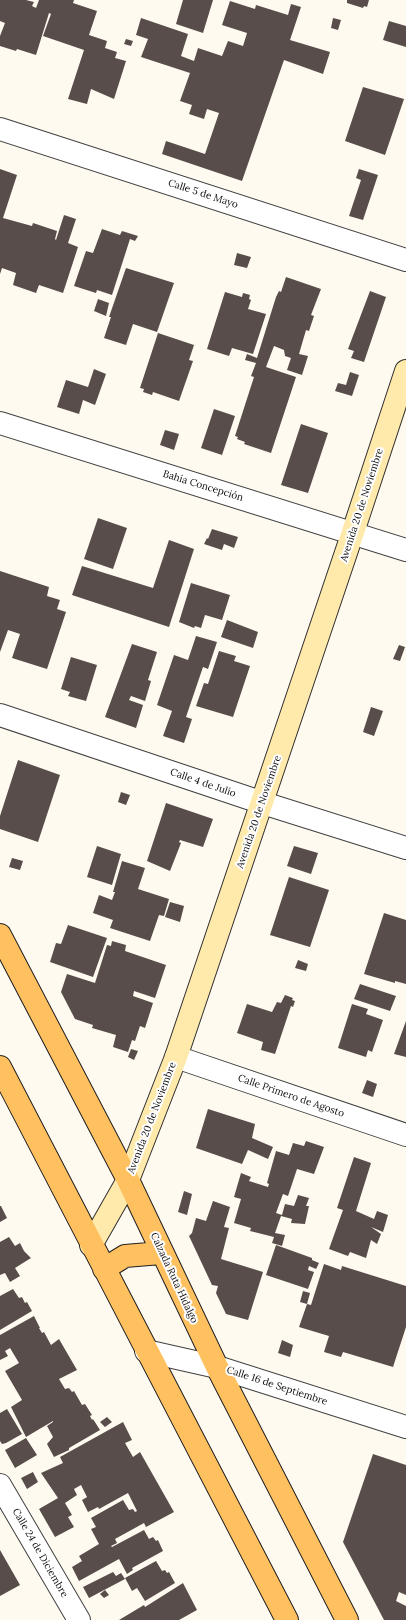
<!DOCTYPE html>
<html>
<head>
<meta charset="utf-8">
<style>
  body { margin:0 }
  canvas { display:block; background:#fffaf0 }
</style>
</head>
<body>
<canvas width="406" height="1620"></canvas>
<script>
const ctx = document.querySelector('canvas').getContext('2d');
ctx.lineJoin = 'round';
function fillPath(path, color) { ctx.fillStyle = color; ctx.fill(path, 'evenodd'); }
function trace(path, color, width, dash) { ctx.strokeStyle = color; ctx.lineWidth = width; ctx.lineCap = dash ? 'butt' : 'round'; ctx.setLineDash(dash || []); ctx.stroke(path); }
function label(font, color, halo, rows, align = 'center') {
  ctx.font = font + ' Lora,serif'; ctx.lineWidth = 4; ctx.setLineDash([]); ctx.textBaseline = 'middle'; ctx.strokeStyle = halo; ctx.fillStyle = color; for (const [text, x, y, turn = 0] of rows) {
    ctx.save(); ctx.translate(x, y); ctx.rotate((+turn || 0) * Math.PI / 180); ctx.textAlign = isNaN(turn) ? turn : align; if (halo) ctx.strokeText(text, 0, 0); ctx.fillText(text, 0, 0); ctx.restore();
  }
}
const building = new Path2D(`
  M0,0H26L34,2L32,6L36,8L39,0H74L73,3L97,11L89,35L107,41L105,48L117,52L115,58L126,61L114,99L91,89L87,104L68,99L84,50L43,36L51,14L49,13L36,55L17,49L16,51L0,46V36L5,23L0,21Z
  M183,0H213L203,33L176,24Z
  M347,0H369L367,7L364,6L363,8L347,3Z
  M230,1L255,9L256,5L288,15L291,4L301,7L290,40L330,52L323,74L284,60L242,181L162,154L166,141L205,154L219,113L207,109L204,119L189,114L192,105L180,101L190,73L141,57L148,39L136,35L141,18L188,34L181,56L194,61L198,48L222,56L228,41L243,46L247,33L222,25Z
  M333,18L341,20L338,30L331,28Z
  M389,21L406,26V47L383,40Z
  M126,39L133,41L131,46L124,44Z
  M363,87L404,99L385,155L345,141Z
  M0,169L17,175L3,218L32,226L33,223L57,231L55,239L56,240L64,215L76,219L68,243L78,247L63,293L39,285L36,293L13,285L16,273L2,268L0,274Z
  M359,169L378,175L363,220L349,216L361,180L356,178Z
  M102,229L120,235L122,231L138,236L135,241L130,239L112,295L97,290L96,293L74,286L86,251L93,253Z
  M237,253L251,257L247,268L234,265Z
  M126,268L174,283L157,332L133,324L126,345L104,338L111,317H109Z
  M286,277L321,289L311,315L314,316L309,331L306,330L299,354L308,356L302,375L287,370L291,358L285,356L284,350L274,346L266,367L296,377L271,453L244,444L245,442L237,439L238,437L235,436L254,377L251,376L256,363L245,360L247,354L257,358L276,297L279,291L281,292Z
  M370,291L386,297L364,362L351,358L354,351L348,349Z
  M225,292L242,297L243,293L250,295L249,299L251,300L248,309L266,314L253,354L232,348L229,356L207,349Z
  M98,299L109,303L106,316L94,311Z
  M158,333L194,345L189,360L193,361L179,401L153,392L152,395L143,392L144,389L140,388Z
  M94,369L106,374L95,405L83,400L79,414L57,407L66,380L88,387Z
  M350,372L359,375L352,396L335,391L338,383L346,385Z
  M214,409L235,416L222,455L201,448Z
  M301,424L328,433L308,493L281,485Z
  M165,430L179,434L174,450L160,445Z
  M98,518L127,528L113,569L84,559Z
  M212,529L238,537L234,548L224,544L222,550L204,544L207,538L208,539Z
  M169,540L194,549L169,627L72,595L82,566L153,588Z
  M0,571L49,587L47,596L60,600L57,609L66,612L47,669L12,658L20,634L8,630L0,652Z
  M191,583L230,595L222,620L205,615L201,628L195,626L194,628L179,622Z
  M227,620L258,632L253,648L221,637Z
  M196,636L217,642L208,669L203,667L186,717L192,719L184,743L163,736L172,711L157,705L174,655L188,660Z
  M132,644L157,652L148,680L151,681L145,701L131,696L129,700L143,705L136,728L105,717Z
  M399,645L405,647L400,661L393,659Z
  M219,651L236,656L234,661L250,666L233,717L196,706L204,683L208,684Z
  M71,657L97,665L86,701L68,696L70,692L61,689Z
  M371,707L383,711L374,736L363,732Z
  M18,760L60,775L38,842L0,829V816Z
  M121,792L130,795L126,805L118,802Z
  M166,803L213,819L203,847L180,840L179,842L181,843L170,871L147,861Z
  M97,846L121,854L112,885L87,877Z
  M294,846L318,853L311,874L287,866Z
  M12,858L23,861L20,870L9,867Z
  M122,861L145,868L138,889L169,899L164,916L159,915L150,941L110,928L113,920L93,913L99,895L112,900L115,892H113Z
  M289,877L329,890L310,947L270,935Z
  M170,902L184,906L180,922L165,917Z
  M384,913L406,920V984L395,981V983L364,974Z
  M68,925L107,938L93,977L50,962L56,943L61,944Z
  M112,941L126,945L125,951L166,965L155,998L134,991L133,996L153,1003L145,1028L140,1026L135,1041L132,1040L128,1052L113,1047L116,1035L92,1028L93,1025L75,1019L61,992L67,974L95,983L107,945L111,946Z
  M298,960L308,964L306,971L295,968Z
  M360,984L396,996L390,1011L354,999Z
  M285,995L293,998L292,1000L295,1001L293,1007L291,1006L275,1054L261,1050L263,1042L237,1033L247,1004L272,1012L277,1002L281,1003Z
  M352,1004L368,1009L366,1014L383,1020L372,1052L368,1050L366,1057L338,1048Z
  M406,1021V1057L394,1054Z
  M131,1049L138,1051L134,1060L128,1057Z
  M367,1080L377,1084L373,1097L362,1093Z
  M208,1109L255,1124L252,1138L273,1147L268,1159L248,1150L242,1164L196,1148Z
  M306,1141L324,1147L314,1174L297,1169L288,1196L283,1194L276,1213L282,1215L285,1204L294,1206L298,1195L309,1198L306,1206H309L305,1224L291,1223L292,1219L281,1216L275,1233L285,1235L282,1246L272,1243L274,1237L250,1231L251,1228L234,1223L241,1199L234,1197L241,1173L251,1177L249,1181L268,1187L269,1184L267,1183L276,1151L289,1155L293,1143L304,1146Z
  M354,1157L371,1163L356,1211L374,1219L377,1211L388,1215L383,1232L371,1227L381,1234L377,1244L371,1240L366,1258L350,1252L348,1256L329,1249L343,1210L337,1208Z
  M184,1191L192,1194L187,1215L178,1212Z
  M213,1201L230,1207L224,1227L229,1228L221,1259L263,1272L248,1320L226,1314L216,1293L218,1286L212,1285L189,1236L192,1233L196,1218L206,1221Z
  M0,1206H1L7,1218L0,1222Z
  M9,1237L15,1246L20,1243L24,1251L31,1258L15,1268L20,1276L10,1282L5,1273L0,1275V1242Z
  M276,1245L312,1258V1260L319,1263L316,1269L309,1266L308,1270L314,1272L308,1289L266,1275Z
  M324,1264L341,1270L342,1266L406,1286V1327L393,1367L343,1352L341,1357L324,1352L329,1336L299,1327L307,1304L311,1305Z
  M13,1289L19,1298L22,1297L25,1303L27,1302L32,1311L0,1330V1296Z
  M303,1291L310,1293L307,1304L300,1302Z
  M34,1316L40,1328H39L42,1333L44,1332L51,1345L59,1339L77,1370L59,1379L65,1389L69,1388L72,1392L74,1391L82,1405L85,1404L92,1415L90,1416L92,1420L93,1419L100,1430L69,1448V1450L54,1457L47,1444L53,1437L47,1426L53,1422V1421L26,1437L11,1407L22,1400L5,1371L19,1363L10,1348L5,1351L8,1356L0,1360V1335Z
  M282,1340L293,1345L290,1357L278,1353Z
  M7,1409L22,1434L6,1443L2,1444L0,1441V1413Z
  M107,1417L112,1422L105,1427L100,1422Z
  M123,1422L132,1440L125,1443L133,1457L140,1452L174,1512L146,1527L144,1523L115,1539L117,1543L111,1546L112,1547L144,1530L149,1539L153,1537L156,1541L158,1540L163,1551L132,1568L133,1570L127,1574L119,1559L79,1581L72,1567L82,1561L79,1556L99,1544L91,1529L96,1527L91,1518L123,1500L129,1510L133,1509L135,1512L137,1511L128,1493L99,1509L98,1507L88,1512L82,1500L87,1497L81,1485L74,1489L77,1495L65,1503L72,1515L68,1517L74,1527L55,1537L39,1509L58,1498L41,1473L63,1463L60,1457Z
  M26,1438L37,1455L15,1468L5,1450Z
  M373,1454L406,1465V1595L399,1592L396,1601L406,1606V1620H384L343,1542Z
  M33,1472L38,1482L27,1489L21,1478Z
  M0,1550L20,1585L0,1596Z
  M156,1561L162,1571L165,1570L167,1573L169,1572L175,1583L145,1601L137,1588L132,1591L125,1578Z
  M113,1572L116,1576L121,1573L125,1579L89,1598L83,1587Z
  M183,1583L197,1610L179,1620H119L144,1605L145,1607Z
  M105,1590L109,1595L104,1598L100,1594Z`);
const minor = new Path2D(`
  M0,129L406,260
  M0,423L406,550
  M0,715L263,803L406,848
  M176,1057L406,1135
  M146,1351L217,1367L406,1427
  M0,1485L79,1620`);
const secondary = new Path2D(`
  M91,1245L128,1180L176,1057L353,532L406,371`);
const primary = new Path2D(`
  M0,935L128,1180L217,1367L347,1620
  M0,1067L287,1620
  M104,1269L125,1256L161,1253`);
const streetNames = [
  ["Calle 5 de Mayo",203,194,18],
  ["Bahía Concepción",203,486,17],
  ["Avenida 20 de Noviembre",362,505,-72],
  ["Calle 4 de Julio",203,783,19],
  ["Avenida 20 de Noviembre",259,812,-71],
  ["Calle Primero de Agosto",291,1096,19],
  ["Avenida 20 de Noviembre",152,1118,-69],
  ["Calzada Ruta Hidalgo",174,1278,65],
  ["Calle 16 de Septiembre",277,1386,18],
  ["Calle 24 de Diciembre",40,1553,60]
];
fillPath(building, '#584d4a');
trace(minor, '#414141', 24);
trace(secondary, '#303030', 24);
trace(primary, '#1f1f1f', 24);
trace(minor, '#fff', 22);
trace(secondary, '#ffeaab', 22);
trace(primary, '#ffc160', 22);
label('10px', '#0e0e0e', '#fff', streetNames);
</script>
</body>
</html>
